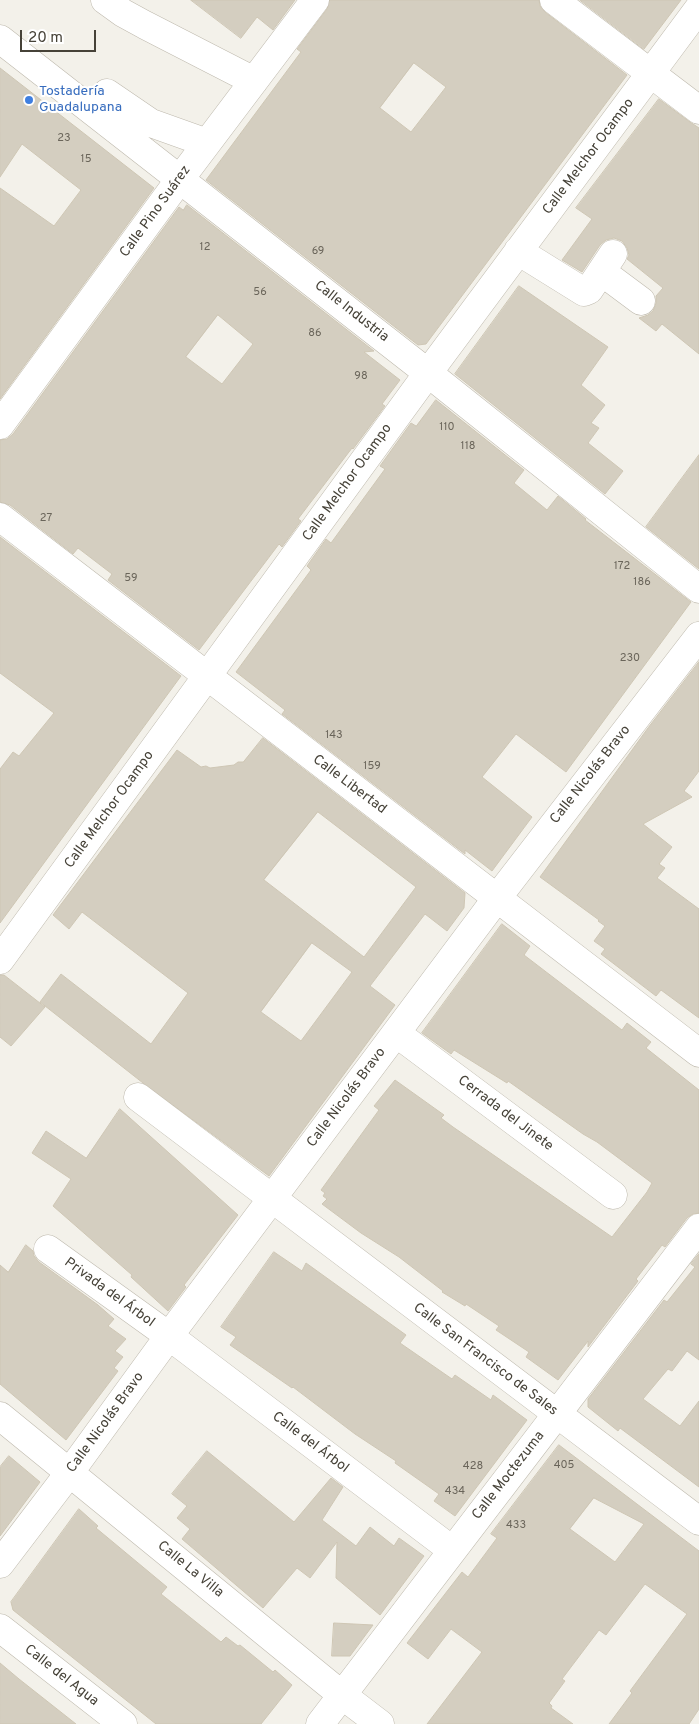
<!DOCTYPE html>
<html>
<head>
<meta charset="utf-8">
<style>
  body { margin:0 }
  #map { position:relative; width:699px; height:1724px; overflow:hidden; background:#f3f1ea; font-family:Overpass,sans-serif }
  canvas { display:block }
  .scale { position:absolute; left:20px; top:30px; width:76px; height:22px; box-sizing:border-box; border:2px solid #464238; border-top:0; padding-left:6px; font-size:15px; line-height:18px; white-space:nowrap; color:#464238; -webkit-text-stroke:4px #fff; paint-order:stroke }
</style>
</head>
<body>
<div id="map">
<canvas width="699" height="1724"></canvas>
<div class="scale">20 m</div>
</div>
<script>
const ctx = document.querySelector('canvas').getContext('2d');
ctx.lineJoin = 'round';
function fillPath(path, color) { ctx.fillStyle = color; ctx.fill(path, 'evenodd'); }
function trace(path, color, width, dash) { ctx.strokeStyle = color; ctx.lineWidth = width; ctx.lineCap = dash ? 'butt' : 'round'; ctx.setLineDash(dash || []); ctx.stroke(path); }
function label(font, color, halo, rows, align = 'center') {
  ctx.font = font + ' Overpass,sans-serif'; ctx.lineWidth = 4; ctx.setLineDash([]); ctx.textBaseline = 'middle'; ctx.strokeStyle = halo; ctx.fillStyle = color; for (const [text, x, y, turn = 0] of rows) {
    ctx.save(); ctx.translate(x, y); ctx.rotate((+turn || 0) * Math.PI / 180); ctx.textAlign = isNaN(turn) ? turn : align; if (halo) ctx.strokeText(text, 0, 0); ctx.fillText(text, 0, 0); ctx.restore();
  }
}
const building = new Path2D(`
  M191,0H295L273,30L257,17L241,38Z
  M330,0H539L540,6L545,12L627,75L426,344L418,345L206,180L301,52L297,49L327,9ZM414,63L446,87L411,132L380,108Z
  M580,0H681L644,49Z
  M0,68L154,188L0,399V188L54,226L81,190L22,144L0,177Z
  M659,99L690,122L699,128V354L662,324L656,331L639,318L648,315L653,311L656,303V296L663,288L627,259L629,255L627,248L622,241L614,238L606,240L600,245L582,272L562,260L592,219L576,208Z
  M187,205L374,351L364,352L400,380L382,404L385,406L353,449L352,448L298,519L301,521L282,547L279,544L199,650L108,580L112,574L78,548L73,554L10,505L0,502V440L7,439L13,434L179,207L183,210ZM218,315L253,344L222,384L186,357Z
  M519,286L608,347L581,385L605,405L591,423L599,428L588,443L623,471L605,494L455,374Z
  M436,400L524,470L514,483L547,510L558,496L586,519L585,520L691,602L566,772L516,734L482,777L532,817L492,871L465,850V854L282,714L285,710L236,672L311,570L307,566L326,539L331,543L385,469L380,466L411,423L416,426Z
  M699,455V569L646,527Z
  M0,537L181,676L0,923V769L13,752L19,756L54,713L0,673Z
  M699,662V771L684,791L692,797L643,824L672,847L659,864L665,868L657,878L699,909V1018L661,990L656,996L601,954L605,949L594,941L605,926L598,921L599,920L540,877L648,728Z
  M263,738L465,893L464,908L447,931L425,914L370,986L395,1005L269,1176L143,1083L40,1002L61,974L151,1044L188,993L82,912L69,929L53,915L177,750L201,767L206,766L210,768L234,765L238,762H243ZM318,812L416,887L364,957L264,880ZM312,943L352,972L301,1041L261,1012Z
  M502,924L530,946L524,955L622,1030L627,1023L651,1042L646,1048L699,1090V1213L693,1214L687,1218L665,1247L662,1245L636,1279L638,1281L588,1347V1341L558,1380L526,1357L529,1352L496,1330L499,1326L466,1304L465,1306L442,1292L443,1291L399,1257L361,1233L322,1204L327,1199L323,1196L325,1193L321,1190L379,1110L374,1106L395,1080L444,1115L441,1118L453,1127L612,1237L647,1192L652,1183L597,1142L583,1134L508,1081L507,1083L454,1050L451,1054L422,1033Z
  M0,975H4L45,1007L11,1046L0,1037Z
  M120,1109L238,1215L184,1285L186,1287L168,1311L131,1277L132,1275L53,1206L71,1179L32,1153L46,1131L86,1158Z
  M26,1245L33,1251L34,1256L39,1262L98,1305L114,1319L108,1326L126,1339L115,1351L123,1357L114,1368L118,1371L66,1440L0,1384V1265L8,1272Z
  M274,1252L302,1271L306,1263L406,1335L400,1343L452,1379L455,1375L491,1400L493,1395L527,1420L455,1516L434,1501L439,1494L395,1463L396,1461L355,1434L293,1387L292,1388L230,1345L236,1337L221,1327Z
  M699,1254V1360L687,1351L672,1371L668,1369L643,1399L680,1426L699,1401V1487L620,1428L618,1431L588,1407V1399L664,1300L667,1302L695,1267L691,1264Z
  M559,1445L699,1551V1709L689,1724H609L632,1693L630,1691L687,1614L645,1584L606,1635L599,1630L562,1679L565,1681L549,1703L552,1706L551,1708L573,1724H427L482,1652L451,1629L428,1659L407,1643L462,1572L468,1577L497,1538L491,1534ZM594,1498L644,1524L615,1562L570,1529Z
  M207,1451L294,1522L331,1478L343,1487L322,1520L356,1546L370,1527L394,1546L399,1538L424,1556L380,1615L336,1578L337,1542L310,1578L297,1568L263,1608L182,1539L190,1529L177,1518L187,1506L172,1494Z
  M9,1456L40,1482L0,1536V1467Z
  M79,1509L98,1526L96,1528L167,1587L161,1594L221,1642L226,1637L238,1646L240,1645L273,1672L275,1670L292,1685L261,1724H156L13,1610L11,1602Z
  M334,1623L373,1625L350,1656H332Z
  M0,1663L19,1679L76,1724H0Z`);
const minor = new Path2D(`
  M105,0L123,13L145,25L254,81
  M554,0L699,110
  M0,39L428,373L699,589
  M107,93L151,123L207,143
  M518,251L584,292L589,290L613,254
  M602,272L641,301
  M0,425L180,179L315,0
  M0,517L699,1053
  M0,960L428,373L699,8
  M396,1033L613,1195
  M138,1097L699,1521
  M48,1249L169,1336L452,1550
  M0,1416L342,1695L380,1724
  M0,1564L70,1472L169,1336L497,898L699,636
  M0,1628L123,1724
  M320,1724L699,1228`);
const markers = [
  [29,100,5,"#3f7fe0"]
];
const numberNames = [
  ["23",64,139],
  ["15",86,160],
  ["12",205,248],
  ["69",318,252],
  ["56",260,293],
  ["86",315,334],
  ["98",361,377],
  ["110",447,428],
  ["118",468,447],
  ["27",46,519],
  ["172",622,567],
  ["59",131,579],
  ["186",642,583],
  ["230",630,659],
  ["143",334,736],
  ["159",372,767],
  ["405",564,1466],
  ["428",473,1467],
  ["434",455,1492],
  ["433",516,1526]
];
const shopNames = [
  ["Tostadería",39,92],
  ["Guadalupana",39,108]
];
const streetNames = [
  ["Calle Melchor Ocampo",589,157,-53],
  ["Calle Pino Suárez",156,212,-54],
  ["Calle Industria",351,312,38],
  ["Calle Melchor Ocampo",348,483,-54],
  ["Calle Nicolás Bravo",591,775,-52],
  ["Calle Libertad",349,785,37],
  ["Calle Melchor Ocampo",110,810,-54],
  ["Calle Nicolás Bravo",347,1098,-53],
  ["Cerrada del Jinete",505,1114,37],
  ["Privada del Árbol",109,1293,36],
  ["Calle San Francisco de Sales",485,1360,37],
  ["Calle Nicolás Bravo",106,1423,-54],
  ["Calle del Árbol",310,1443,37],
  ["Calle Moctezuma",509,1476,-52],
  ["Calle La Villa",190,1570,39],
  ["Calle del Agua",61,1676,38]
];
fillPath(building, '#d4cec0');
trace(building, '#cec6b4', 1);
trace(minor, '#beb9ad', 29);
trace(minor, '#fff', 28);
for (const [x, y, r, color] of markers) { const dot = new Path2D(); dot.arc(x, y, r, 0, 2 * Math.PI); ctx.fillStyle = color; ctx.fill(dot); trace(dot, '#fff', 2); }
label('11px', '#6a655a', null, numberNames);
label('14px', '#366cbe', '#fff', shopNames, 'left');
label('14px', '#464238', '#fff', streetNames);
</script>
</body>
</html>
